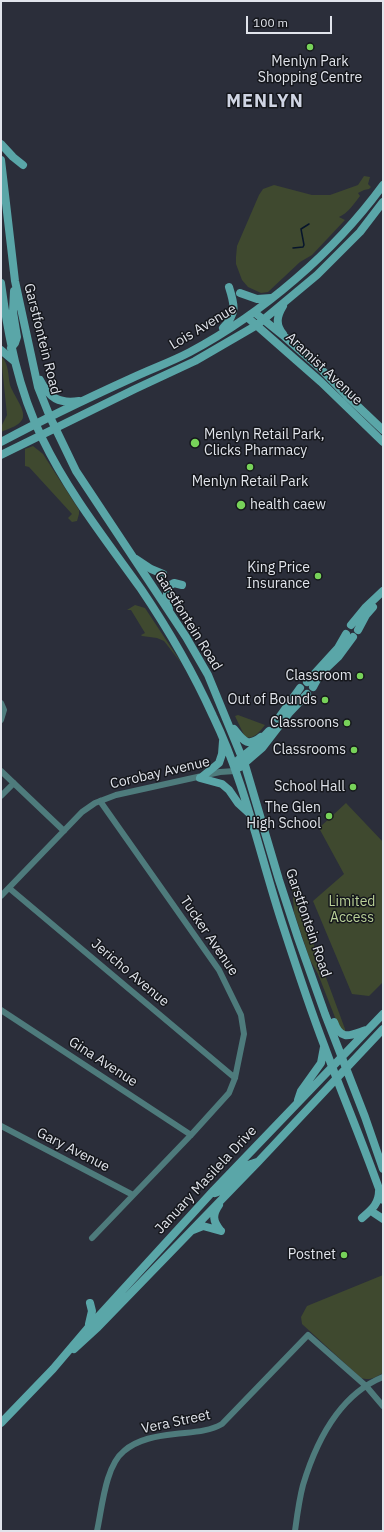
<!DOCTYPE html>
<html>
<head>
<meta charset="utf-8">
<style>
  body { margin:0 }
  #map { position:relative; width:384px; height:1532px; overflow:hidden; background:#2b2e3a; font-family:"IBM Plex Sans",sans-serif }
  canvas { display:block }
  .frame { position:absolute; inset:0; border:2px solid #e1e4eb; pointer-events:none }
  .scale { position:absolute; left:246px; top:16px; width:86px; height:18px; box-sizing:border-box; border:2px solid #e1e4eb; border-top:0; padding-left:5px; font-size:12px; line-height:14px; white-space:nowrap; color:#e1e4eb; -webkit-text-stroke:3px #15171c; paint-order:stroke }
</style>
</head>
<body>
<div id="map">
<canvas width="384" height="1532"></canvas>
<div class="frame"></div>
<div class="scale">100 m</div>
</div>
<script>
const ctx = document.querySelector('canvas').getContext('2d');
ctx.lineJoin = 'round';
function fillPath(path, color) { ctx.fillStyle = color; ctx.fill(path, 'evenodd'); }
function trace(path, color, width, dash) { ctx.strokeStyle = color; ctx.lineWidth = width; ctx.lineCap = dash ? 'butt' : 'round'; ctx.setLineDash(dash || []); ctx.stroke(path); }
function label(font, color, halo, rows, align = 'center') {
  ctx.font = font + ' "IBM Plex Sans",sans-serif'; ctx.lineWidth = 3; ctx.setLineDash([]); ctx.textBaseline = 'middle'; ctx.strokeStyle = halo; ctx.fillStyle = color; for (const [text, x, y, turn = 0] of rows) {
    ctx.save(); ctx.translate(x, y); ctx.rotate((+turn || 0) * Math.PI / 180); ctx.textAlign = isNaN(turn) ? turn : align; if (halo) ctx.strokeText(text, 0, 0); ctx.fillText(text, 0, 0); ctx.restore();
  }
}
const green = new Path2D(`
  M364,176L370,177L368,184L371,187L369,189L364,190L358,193L360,196C354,204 348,213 339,217L345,220L344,221L312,255L300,262L268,292L261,293L248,287L242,280L236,264V257L237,246L259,195L263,189L274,185L312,195H330L358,185Z
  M1,356C9,363 8,376 10,385C13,394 25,409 23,417C22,425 8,429 1,432V427L7,415Z
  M33,446L43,454L79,510V514L77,521L72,522L68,518L72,514L29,467L25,466V449Z
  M135,605L145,608L182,664L164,641L157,638L142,636L141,635L145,633L131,610H127Z
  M238,715L265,725C260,731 254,740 245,737L235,716Z
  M346,803L383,842V982L369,996L352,994L313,901L344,874L319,828Z
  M292,884L296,886L297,899L345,1029V1033L340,1030L318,974L310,960L294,912Z
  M383,1275V1373C375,1377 371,1381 361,1378L302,1324L301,1317L307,1306Z`);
const stream = new Path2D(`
  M293,248L303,247L304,245L301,229L309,224`);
const street = new Path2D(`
  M1,703L4,710L1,720
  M1,771L64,831
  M1,796L14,783
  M9,888L235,1078
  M1,896L82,812L95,803L116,795L220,772L235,771
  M1,1010L191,1135
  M1,1126L133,1195
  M92,1238L191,1135L229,1093L235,1078L244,1034L241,1015L219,970L100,801
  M97,1531C102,1509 105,1466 124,1451C138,1439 157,1436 175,1434C191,1432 208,1432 222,1424L308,1335L366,1386L383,1406
  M295,1531C297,1516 299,1500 303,1485C316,1442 339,1395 383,1377`);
const secondary = new Path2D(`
  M1,144L13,157L23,165
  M1,160L15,281L38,387L50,417L76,471L186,637L208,675L245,765L279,880L298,938L325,1014L365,1117L383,1169
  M1,283C8,336 18,389 42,438C68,492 106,540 141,589C168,629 193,672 213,716C245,782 260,856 283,926C296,966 309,1006 324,1045C343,1097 365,1148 383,1200
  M240,293L257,299L271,298
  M254,312L285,337L322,370L346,395L383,430
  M247,317L321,382L383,442
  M223,328C237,313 235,306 229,287
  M283,334C275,324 277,316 283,306
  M11,348L15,343L17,337L13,312L14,291
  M1,350L14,361
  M40,380C49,398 59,404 79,401
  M1,442C44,419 88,398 132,378C151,369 171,362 190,352C263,313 334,252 383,185
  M1,455L135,389L195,361L257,325L317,275L360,232L383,202
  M136,559L151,569L163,574
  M169,610L167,594L169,586L174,583L182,585
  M351,625L365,608L383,591
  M358,630L366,615L373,607
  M307,682L338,648L346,634
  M313,687L320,674L339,656L353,637
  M278,719L300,688
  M234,729C243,740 247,748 261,737
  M238,760L253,748L269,731
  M240,767L262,748L289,713L307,694
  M203,776L219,763L222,754L223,741
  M200,778L222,784L229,790L238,803L249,813
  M334,1022C341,1042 351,1035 366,1030
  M298,1100L301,1091L321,1063L324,1047
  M215,1193L220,1191L245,1166L257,1162
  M219,1205C212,1215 213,1221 220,1230
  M374,1213L383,1219
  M362,1218C371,1210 379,1204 379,1191
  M193,1230L203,1226L221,1231
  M89,1324L92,1311L90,1303
  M74,1349L98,1327L258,1162L383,1029
  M1,1423L53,1369L87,1329L214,1190L383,1014`);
const markers = [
  [310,47,4,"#77d259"],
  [195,443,5,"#77d259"],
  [250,467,4,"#77d259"],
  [241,505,5,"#77d259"],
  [318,576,4,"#77d259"],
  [360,676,4,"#77d259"],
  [325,700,4,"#77d259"],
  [347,723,4,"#77d259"],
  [354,750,4,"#77d259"],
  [353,787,4,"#77d259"],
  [329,816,4,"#77d259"],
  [344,1255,4,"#77d259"]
];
const poiNames = [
  ["Menlyn Park",310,62,"center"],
  ["Shopping Centre",310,78,"center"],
  ["Menlyn Retail Park,",204,435,"left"],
  ["Clicks Pharmacy",204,451,"left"],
  ["Menlyn Retail Park",250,482,"center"],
  ["health caew",250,505,"left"],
  ["King Price",310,568],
  ["Insurance",310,584],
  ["Classroom",352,676],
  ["Out of Bounds",317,700],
  ["Classroons",339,723],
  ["Classrooms",346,750],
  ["School Hall",345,787],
  ["The Glen",321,808],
  ["High School",321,824],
  ["Postnet",336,1255]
];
const streetNames = [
  ["Lois Avenue",203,327,-31],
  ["Garstfontein Road",42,339,76],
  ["Aramist Avenue",324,369,43],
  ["Garstfontein Road",188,621,58],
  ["Corobay Avenue",160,773,-13],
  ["Garstfontein Road",308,923,71],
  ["Tucker Avenue",209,936,56],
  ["Jericho Avenue",130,973,40],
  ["Gina Avenue",103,1062,33],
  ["Gary Avenue",73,1150,27],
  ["January Masilela Drive",206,1180,-47],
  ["Vera Street",176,1422,-12]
];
const parkNames = [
  ["Limited",352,902],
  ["Access",352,918]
];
const districtNames = [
  ["MENLYN",265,102]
];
fillPath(green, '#3f492f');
trace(stream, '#07152c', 1.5);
trace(street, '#4e7b7c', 6);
trace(secondary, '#5aa6a8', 8);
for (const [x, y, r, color] of markers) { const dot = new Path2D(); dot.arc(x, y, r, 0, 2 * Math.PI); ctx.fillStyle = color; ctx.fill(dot); trace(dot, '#15171c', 1.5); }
label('14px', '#e1e4eb', '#15171c', poiNames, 'right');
label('14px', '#e1e4eb', '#15171c', streetNames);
label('14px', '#b9d097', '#15171c', parkNames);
ctx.letterSpacing = '1px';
label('bold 18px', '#d0d5e3', '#15171c', districtNames);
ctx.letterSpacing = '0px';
</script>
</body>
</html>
